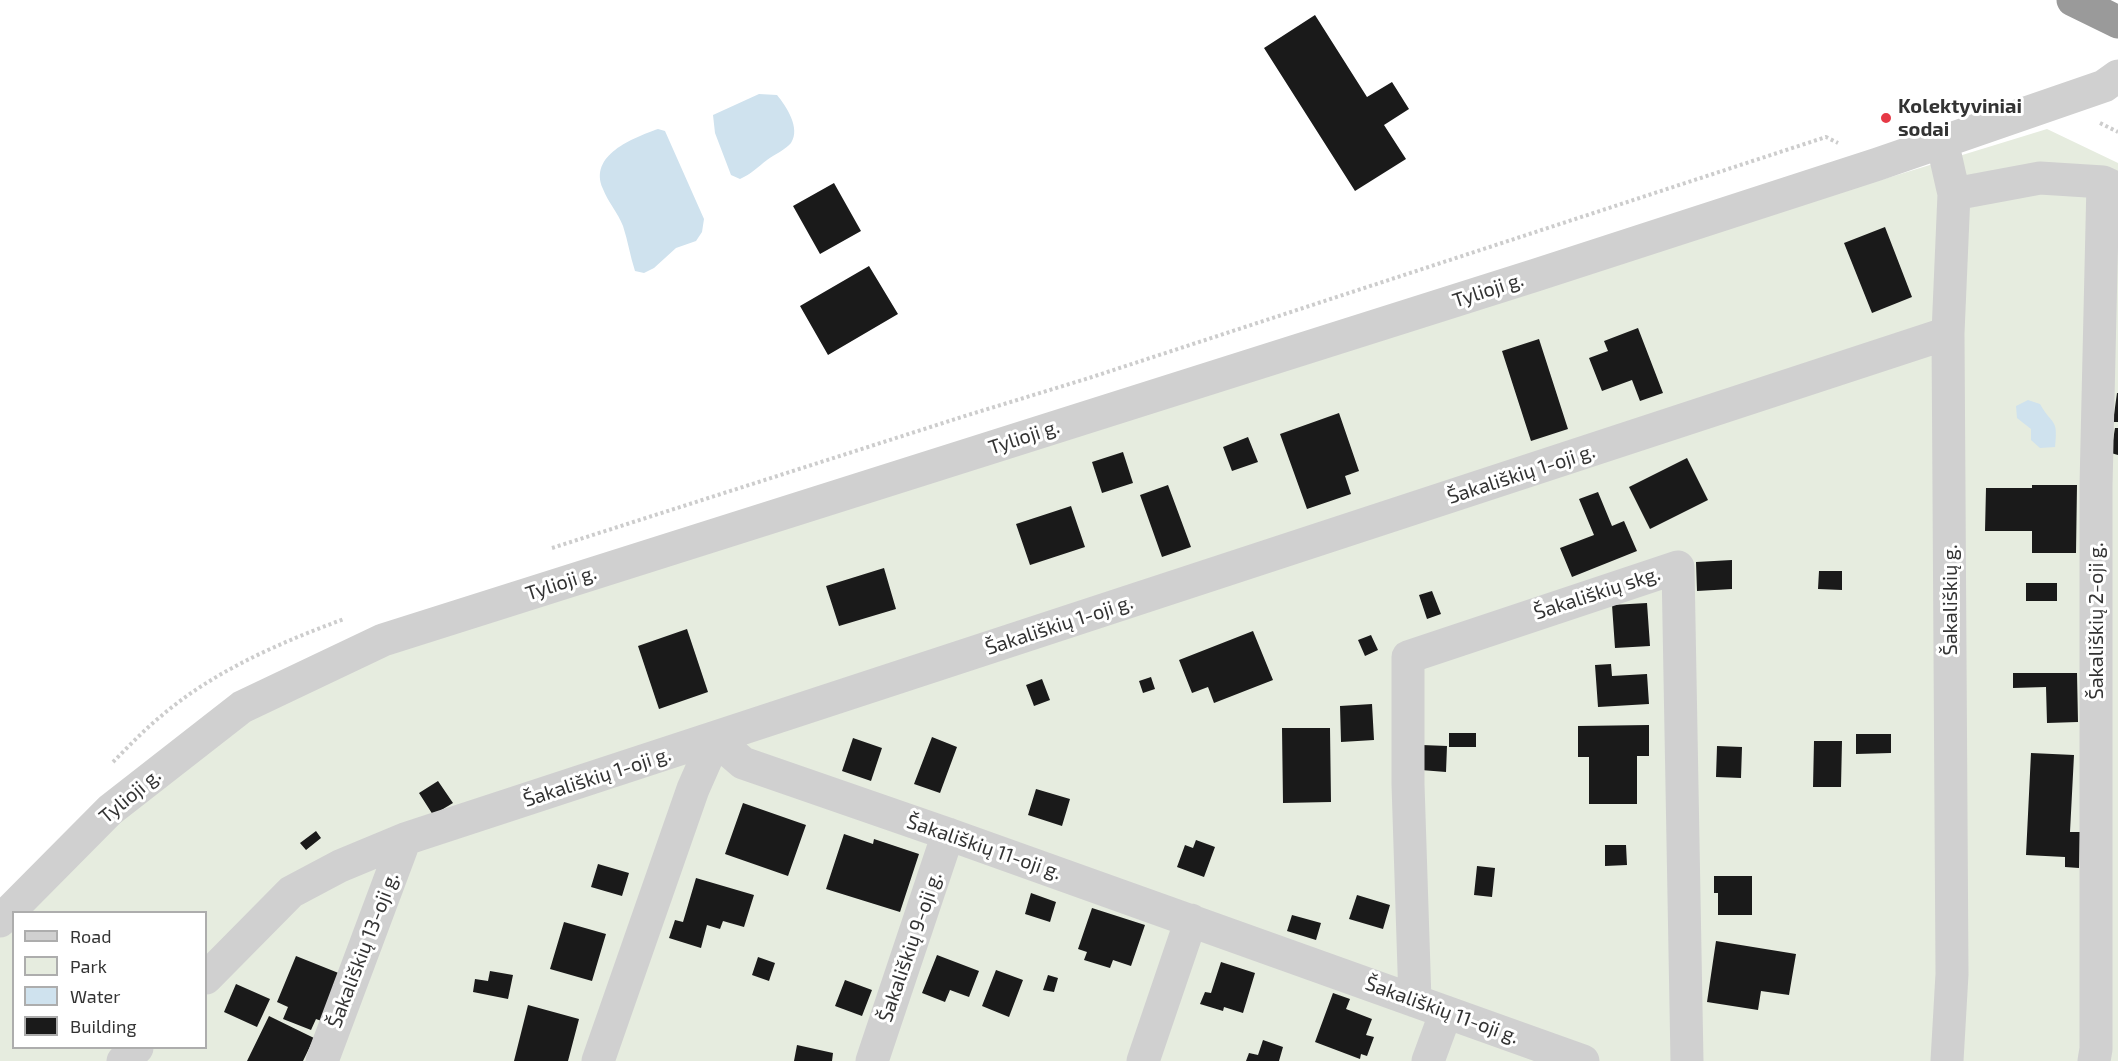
<!DOCTYPE html>
<html>
<head>
<meta charset="utf-8">
<style>
  body { margin:0 }
  #map { position:relative; width:2118px; height:1061px; overflow:hidden; background:#fff; font-family:"Exo 2",sans-serif }
  canvas { display:block }
  .legend { position:absolute; left:12px; top:911px; width:195px; height:138px; box-sizing:border-box; background:#fff; border:2px solid #adadad; margin:0; padding:8px 10px; list-style:none; font-size:18px; color:#333 }
  .legend li { display:flex; align-items:center; gap:12px; height:30px }
  .legend b { width:30px; border:2px solid #adadad }
</style>
</head>
<body>
<div id="map">
<canvas width="2118" height="1061"></canvas>
<ul class="legend">
<li><b style="height:8px;background:#d0d0d0"></b>Road</li>
<li><b style="height:16px;background:#e6ecdf"></b>Park</li>
<li><b style="height:16px;background:#cfe2ee"></b>Water</li>
<li><b style="height:16px;background:#1a1a1a"></b>Building</li>
</ul>
</div>
<script>
const ctx = document.querySelector('canvas').getContext('2d');
ctx.lineJoin = 'round';
function fillPath(path, color) { ctx.fillStyle = color; ctx.fill(path, 'evenodd'); }
function trace(path, color, width, dash) { ctx.strokeStyle = color; ctx.lineWidth = width; ctx.lineCap = dash ? 'butt' : 'round'; ctx.setLineDash(dash || []); ctx.stroke(path); }
function label(font, color, halo, rows, align = 'center') {
  ctx.font = font + ' "Exo 2",sans-serif'; ctx.lineWidth = 6; ctx.setLineDash([]); ctx.textBaseline = 'middle'; ctx.strokeStyle = halo; ctx.fillStyle = color; for (const [text, x, y, turn = 0] of rows) {
    ctx.save(); ctx.translate(x, y); ctx.rotate((+turn || 0) * Math.PI / 180); ctx.textAlign = isNaN(turn) ? turn : align; if (halo) ctx.strokeText(text, 0, 0); ctx.fillText(text, 0, 0); ctx.restore();
  }
}
const green = new Path2D(`
  M2047,129L2118,163V1061H0V921L242,707L383,640ZM14,912H206V1048H14Z`);
const water = new Path2D(`
  M759,94L777,95C786,106 801,128 791,143C786,149 774,155 767,160C758,167 751,174 740,179L731,175L715,133L713,115Z
  M658,129L665,131L704,219L702,232L696,241L676,248L654,268L644,273L635,271C630,256 628,241 623,226C618,213 608,202 603,189C588,155 633,138 658,129Z
  M2028,400L2040,404C2053,427 2058,417 2055,447L2040,448L2031,440V429L2017,418L2016,406Z`);
const building = new Path2D(`
  M1315,15L1367,97L1392,82L1409,109L1384,125L1406,159L1355,191L1264,48Z
  M834,183L861,231L820,254L793,206Z
  M1885,227L1912,297L1872,313L1844,243Z
  M869,266L898,314L828,355L800,306Z
  M1638,328L1663,393L1640,401L1632,380L1602,391L1589,358L1608,351L1604,341Z
  M1539,339L1568,429L1531,441L1502,351Z
  M2117,393H2118V422H2113Z
  M1339,413L1359,471L1345,476L1351,494L1307,509L1280,434Z
  M2115,428H2118V455L2111,453Z
  M1248,437L1258,462L1232,471L1223,447Z
  M1123,452L1133,483L1102,493L1092,462Z
  M1687,458L1708,500L1650,529L1629,487Z
  M1168,485L1191,547L1162,557L1140,495Z
  M2032,485H2077L2076,553H2032V531H1985L1986,488H2032Z
  M1598,492L1612,526L1624,521L1637,551L1572,577L1560,548L1594,535L1579,499Z
  M1071,506L1085,547L1030,565L1016,524Z
  M1732,560V589L1697,591L1696,562Z
  M884,568L896,609L839,626L826,586Z
  M1819,571H1842V590L1818,589Z
  M2026,583H2057V601H2026Z
  M1432,591L1441,614L1427,619L1419,595Z
  M1647,603L1650,646L1615,648L1612,605Z
  M687,629L708,692L659,709L638,646Z
  M1253,631L1273,680L1214,703L1208,687L1192,693L1179,660Z
  M1371,635L1378,650L1365,656L1358,640Z
  M1611,664L1612,676L1647,674L1649,704L1598,707L1595,665Z
  M2013,673H2077L2078,722L2047,723L2046,687L2013,688Z
  M1151,677L1155,689L1143,693L1139,681Z
  M1042,679L1050,700L1034,706L1026,685Z
  M1372,704L1374,740L1341,742L1340,706Z
  M1649,725V756H1637V804H1589V757H1578V726Z
  M1282,728H1330L1331,802L1283,803Z
  M1449,733H1476V747H1449Z
  M1856,734H1891V753L1856,754Z
  M932,737L957,747L940,793L914,784Z
  M853,738L882,748L871,781L842,771Z
  M1814,741H1842L1841,787H1813Z
  M1422,745L1447,746L1446,772L1421,770Z
  M1717,746L1742,747L1741,778L1716,777Z
  M2031,753L2074,755L2070,832H2080L2079,868L2065,867V857L2026,855Z
  M438,781L453,803L433,815L419,793Z
  M1036,789L1070,799L1062,826L1028,815Z
  M743,803L806,825L788,876L725,854Z
  M316,831L321,838L306,850L300,843Z
  M844,834L873,844L874,839L919,854L900,912L826,889Z
  M1196,840L1215,847L1204,877L1177,867L1185,845L1193,848Z
  M1605,845H1626L1627,865L1605,866Z
  M598,864L629,873L622,896L591,887Z
  M1477,866L1495,868L1492,897L1474,895Z
  M1714,876H1752V915H1718V893H1714Z
  M696,878L754,895L744,927L723,921L720,929L707,925L701,948L669,938L675,920L683,922Z
  M1031,893L1056,902L1050,922L1025,914Z
  M1357,895L1390,905L1383,929L1349,919Z
  M1092,908L1145,925L1131,966L1113,960L1110,968L1084,960L1087,952L1078,949Z
  M1292,915L1321,923L1316,940L1287,931Z
  M564,922L606,934L592,981L550,969Z
  M1716,941L1796,954L1789,995L1761,991L1758,1010L1707,1002Z
  M937,955L979,971L969,997L950,990L945,1002L922,993Z
  M296,956L346,976L327,1023L316,1019L311,1030L283,1019L288,1007L277,1002Z
  M758,957L775,963L769,981L752,975Z
  M1221,962L1255,973L1243,1013L1224,1007L1223,1011L1200,1004L1205,992L1211,993Z
  M996,970L1023,980L1009,1017L982,1006Z
  M490,971L513,975L508,999L473,992L475,979L488,981Z
  M1048,975L1058,978L1054,992L1043,990Z
  M845,980L872,990L862,1016L835,1006Z
  M236,984L270,999L257,1027L224,1012Z
  M1333,993L1350,999L1346,1009L1372,1019L1366,1035L1374,1037L1367,1056L1361,1054L1360,1059L1315,1042Z
  M528,1005L579,1019L568,1061H514Z
  M269,1016L314,1038L303,1061H247Z
  M1263,1040L1283,1047L1279,1061H1246L1249,1053L1258,1055Z
  M797,1045L833,1053L832,1061H794Z`);
const path = new Path2D(`
  M2100,123L2118,132
  M552,548L968,415L1089,378L1826,137L1838,143
  M113,762C128,747 143,731 160,717C212,672 279,643 344,619`);
const minor = new Path2D(`
  M1942,141L1954,194L1948,333L1952,974L1947,1061
  M1954,194L2040,178L2103,182L2118,189
  M0,921L110,810L242,707L383,640L1536,275L1878,164L2104,86L2118,76
  M206,978L291,892L340,866L405,839L1948,333
  M1415,1001L1408,784V657L1678,567L1687,1061
  M123,1061L137,1048
  M322,1061L405,839
  M598,1061L693,789L715,739L743,763L948,834L1583,1061
  M872,1061L948,834
  M1143,1061L1191,920
  M1428,1061L1446,1012
  M2094,1061L2096,1049V486L2103,182`);
const highway = new Path2D(`
  M2073,0L2118,22`);
const markers = [
  [1886,118,6,"#e63946"]
];
const poiNames = [
  ["Kolektyviniai",1898,106],
  ["sodai",1898,129]
];
const streetNames = [
  ["Tylioji g.",1488,290,-18],
  ["Tylioji g.",1024,437,-18],
  ["Šakališkių 1-oji g.",1521,474,-18],
  ["Tylioji g.",561,583,-18],
  ["Šakališkių skg.",1597,593,-18],
  ["Šakališkių g.",1950,600,-90],
  ["Šakališkių 2-oji g.",2096,621,-90],
  ["Šakališkių 1-oji g.",1059,625,-18],
  ["Šakališkių 1-oji g.",597,777,-18],
  ["Tylioji g.",130,796,-40],
  ["Šakališkių 11-oji g.",984,847,19],
  ["Šakališkių 9-oji g.",910,947,-71],
  ["Šakališkių 13-oji g.",363,950,-69],
  ["Šakališkių 11-oji g.",1442,1010,20]
];
fillPath(green, '#e6ecdf');
fillPath(water, '#cfe2ee');
fillPath(building, '#1a1a1a');
trace(path, '#cdcdcd', 4, [3, 3]);
trace(minor, '#d0d0d0', 33);
trace(highway, '#9a9a9a', 33);
for (const [x, y, r, color] of markers) { const dot = new Path2D(); dot.arc(x, y, r, 0, 2 * Math.PI); ctx.fillStyle = color; ctx.fill(dot); trace(dot, '#fff', 2); }
label('bold 20px', '#333', '#fff', poiNames, 'left');
label('20px', '#333', '#fff', streetNames);
</script>
</body>
</html>
